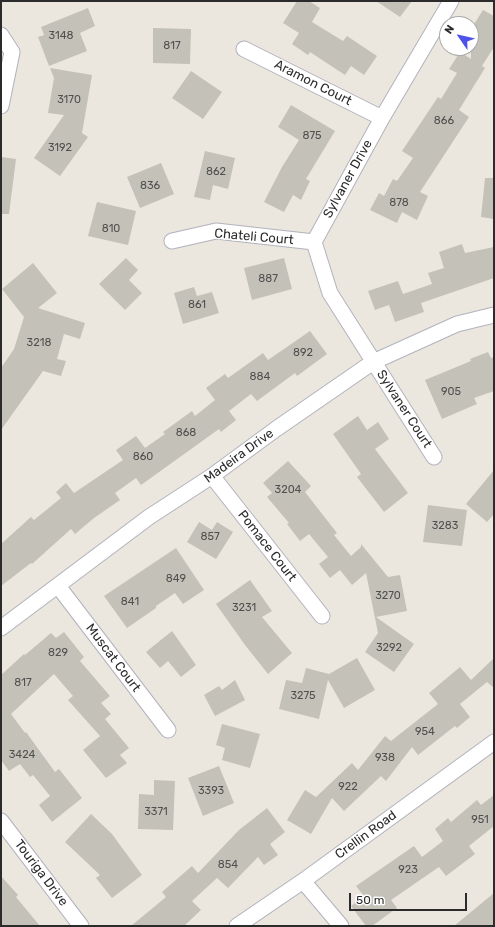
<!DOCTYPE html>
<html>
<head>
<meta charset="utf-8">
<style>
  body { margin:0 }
  #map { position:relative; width:495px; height:927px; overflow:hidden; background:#ebe7de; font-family:Rubik,sans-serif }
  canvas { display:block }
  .frame { position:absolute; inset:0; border:2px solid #2b2b2b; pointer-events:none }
  .north { position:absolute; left:439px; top:16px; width:40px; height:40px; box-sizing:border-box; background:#fff; border:1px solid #aaa; border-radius:50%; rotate:304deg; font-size:11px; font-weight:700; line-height:16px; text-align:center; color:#2b2b2b }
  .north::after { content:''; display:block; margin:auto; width:14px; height:18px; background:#4c52ea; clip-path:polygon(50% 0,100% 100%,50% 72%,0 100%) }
  .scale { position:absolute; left:349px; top:893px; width:118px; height:18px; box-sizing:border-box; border:2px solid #2b2b2b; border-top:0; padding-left:5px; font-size:12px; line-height:14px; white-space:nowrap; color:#2b2b2b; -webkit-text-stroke:3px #fff; paint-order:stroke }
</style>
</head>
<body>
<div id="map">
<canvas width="495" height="927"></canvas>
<div class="frame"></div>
<div class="north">N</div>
<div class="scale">50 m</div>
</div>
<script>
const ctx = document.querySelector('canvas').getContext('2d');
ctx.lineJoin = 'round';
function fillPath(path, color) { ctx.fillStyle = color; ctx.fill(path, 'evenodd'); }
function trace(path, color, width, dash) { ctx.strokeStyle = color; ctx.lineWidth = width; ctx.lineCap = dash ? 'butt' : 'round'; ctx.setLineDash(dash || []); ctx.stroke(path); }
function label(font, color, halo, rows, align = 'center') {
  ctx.font = font + ' Rubik,sans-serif'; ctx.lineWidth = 3; ctx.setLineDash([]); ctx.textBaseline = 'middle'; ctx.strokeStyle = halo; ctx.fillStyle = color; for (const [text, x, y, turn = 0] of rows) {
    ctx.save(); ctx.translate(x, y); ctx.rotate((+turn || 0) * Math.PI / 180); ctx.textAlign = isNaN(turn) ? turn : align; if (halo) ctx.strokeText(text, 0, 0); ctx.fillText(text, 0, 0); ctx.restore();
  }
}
const building = new Path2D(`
  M297,1H309L320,8L312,22L343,41L347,36L377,56L364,75L351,66L345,75L310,52L308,55L292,44L299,33L283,23Z
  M376,1H412L400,17Z
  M88,8L95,26L80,33L87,51L49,66L38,37L44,35L41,27Z
  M483,10L494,16V47L482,66L485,68L459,110L469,117L420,192L428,196L417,220L402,212L397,223L370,210L379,193L384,196L393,179L397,181L413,158L402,151L438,97L441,99L457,73L449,69L460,52L471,59V29Z
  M153,28L191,29L190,64L153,63Z
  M50,68L92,75L82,133L88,137L60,176L34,158L64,115L48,113L54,78Z
  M191,71L222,92L203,119L172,98Z
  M291,105L335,131L306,179L310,181L301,200L293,195L284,212L264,202L282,167L299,140L278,127Z
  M205,151L235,158L228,189L213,185L210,200L194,197Z
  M1,157L16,159L9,214H1Z
  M161,163L174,194L140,208L127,177Z
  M485,178H494V219L481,217Z
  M97,202L136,211L128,245L88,236Z
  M462,244L465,253L494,247V278L421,303L424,312L395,322L389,305L375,310L368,291L398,281L403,294L432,284L428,273L444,268L439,252Z
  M126,258L138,270L129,280L142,293L125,310L99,284Z
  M284,258L292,289L252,300L244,268Z
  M33,263L57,293L38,308L85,323L80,339L64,334L57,359L66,361L61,376L43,371L1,430V368L14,349L24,317L2,289Z
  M194,287L197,296L212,292L219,313L183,324L174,293Z
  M310,331L327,354L297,376L295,373L257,401L251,394L229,411L236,420L221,432L219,429L141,485L136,478L115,493L120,500L94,518L75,534L71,529L32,564L31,563L1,586V544L31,517L34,520L61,498L56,492L66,483L74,493L123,460L116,450L136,436L145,448L165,434L163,432L192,411L195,416L215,400L206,388L225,374L228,378L263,353L268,360Z
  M488,352L491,358L494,357V391L474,398L477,404L442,419L425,380L471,361L470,359Z
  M358,416L367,430L378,422L389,439L375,449L408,493L384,512L357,477L361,474L333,434Z
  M288,461L311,486L305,492L337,533L334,535L351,556L361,547V544L388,577L400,575L407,611L376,617L414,644L394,672L365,652L378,633L366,573L352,585L340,570L330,578L319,564L328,557L309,534L300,541L287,524L289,523L267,497L272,493L263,483Z
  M494,470V514L487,522L466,504Z
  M428,505L467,510L462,546L423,542Z
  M199,522L212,530L217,522L233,532L216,559L187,542Z
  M176,548L204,590L183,604L175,593L156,606V608L127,628L104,596Z
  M250,580L272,611L262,617L292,653L268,674L245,645L216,604Z
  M172,631L196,665L181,677L168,661L160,668L146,652Z
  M64,632L84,657L80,661L110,696L101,703L111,714L105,719L129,748L120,755L127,763L106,778L83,750L100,736L68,700L73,696L54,674L11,714L25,733L26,732L55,772L59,769L82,798L52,822L39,805L50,796L33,775L30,777L20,764L9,771L1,760V675L24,654L25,655L51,633L56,638Z
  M357,658L375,690L344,708L328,680L319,719L279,709L286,680L302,683L306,668L329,674Z
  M494,658V688L487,682L460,704L470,717L457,728L455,726L418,755L412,747L386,781L381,776L344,811L332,798L311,834L287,820L305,790L316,797L352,763L358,770L385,736L391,741L438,704L429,693L460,667L471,680Z
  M235,680L245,700L215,716L204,695L219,686L222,690Z
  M222,724L260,734L250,768L222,760L225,748L216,745Z
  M219,766L234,803L203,816L188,778Z
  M154,780L175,781L173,830L138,829L139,794L154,795Z
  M494,795V826L469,846L475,854L446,876L439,867L391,900L397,908L372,926H366L351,906L364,896L356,886L414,846L422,857L443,841L435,829L448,818L451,822L477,800L481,805Z
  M267,808L285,832L270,844L278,855L264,865L258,857L228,888L217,878L192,901L201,910L184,926H131L166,897L162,892L192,866L198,873L239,830Z
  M91,814L112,834L142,875L112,898L96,878L100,875L65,842Z
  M1,876L18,895L16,897L40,926H1Z
  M494,893V926H454Z`);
const street = new Path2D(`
  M1,35L12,52L1,106
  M244,49L382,118
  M172,241L216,231L314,242
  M434,457L330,293L314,242L382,118L451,1
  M212,476L322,616
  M58,586L168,730
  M1,628L149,517L212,476L276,429L373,362L457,324L494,315
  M1,821L81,926
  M303,881L341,926
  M237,926L303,881L494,742`);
const numberNames = [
  ["3148",61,36],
  ["817",172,46],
  ["3170",69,100],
  ["866",444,121],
  ["875",312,136],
  ["3192",60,148],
  ["862",216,172],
  ["836",150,186],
  ["878",399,203],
  ["810",111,229],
  ["887",268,279],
  ["861",197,305],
  ["3218",39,343],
  ["892",303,353],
  ["884",260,377],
  ["905",451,392],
  ["868",186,433],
  ["860",143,457],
  ["3204",288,490],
  ["3283",445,526],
  ["857",210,537],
  ["849",176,579],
  ["3270",388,596],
  ["841",130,602],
  ["3231",244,608],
  ["3292",389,648],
  ["829",58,653],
  ["817",23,683],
  ["3275",303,696],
  ["954",425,732],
  ["3424",22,755],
  ["938",385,758],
  ["922",348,787],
  ["3393",211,791],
  ["3371",156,812],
  ["951",480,820],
  ["854",228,865],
  ["923",408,870]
];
const streetNames = [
  ["Aramon Court",313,83,27],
  ["Sylvaner Drive",348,179,-61],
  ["Chateli Court",254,237,5],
  ["Sylvaner Court",404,409,57],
  ["Madeira Drive",239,456,-36],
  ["Pomace Court",267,546,52],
  ["Muscat Court",113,658,53],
  ["Crellin Road",366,835,-36],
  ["Touriga Drive",41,873,53]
];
fillPath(building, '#c4c1b9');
trace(street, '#b1b2bd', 17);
trace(street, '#fff', 15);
label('11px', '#51504e', null, numberNames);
label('13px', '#2b2b2b', '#fff', streetNames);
</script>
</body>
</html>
